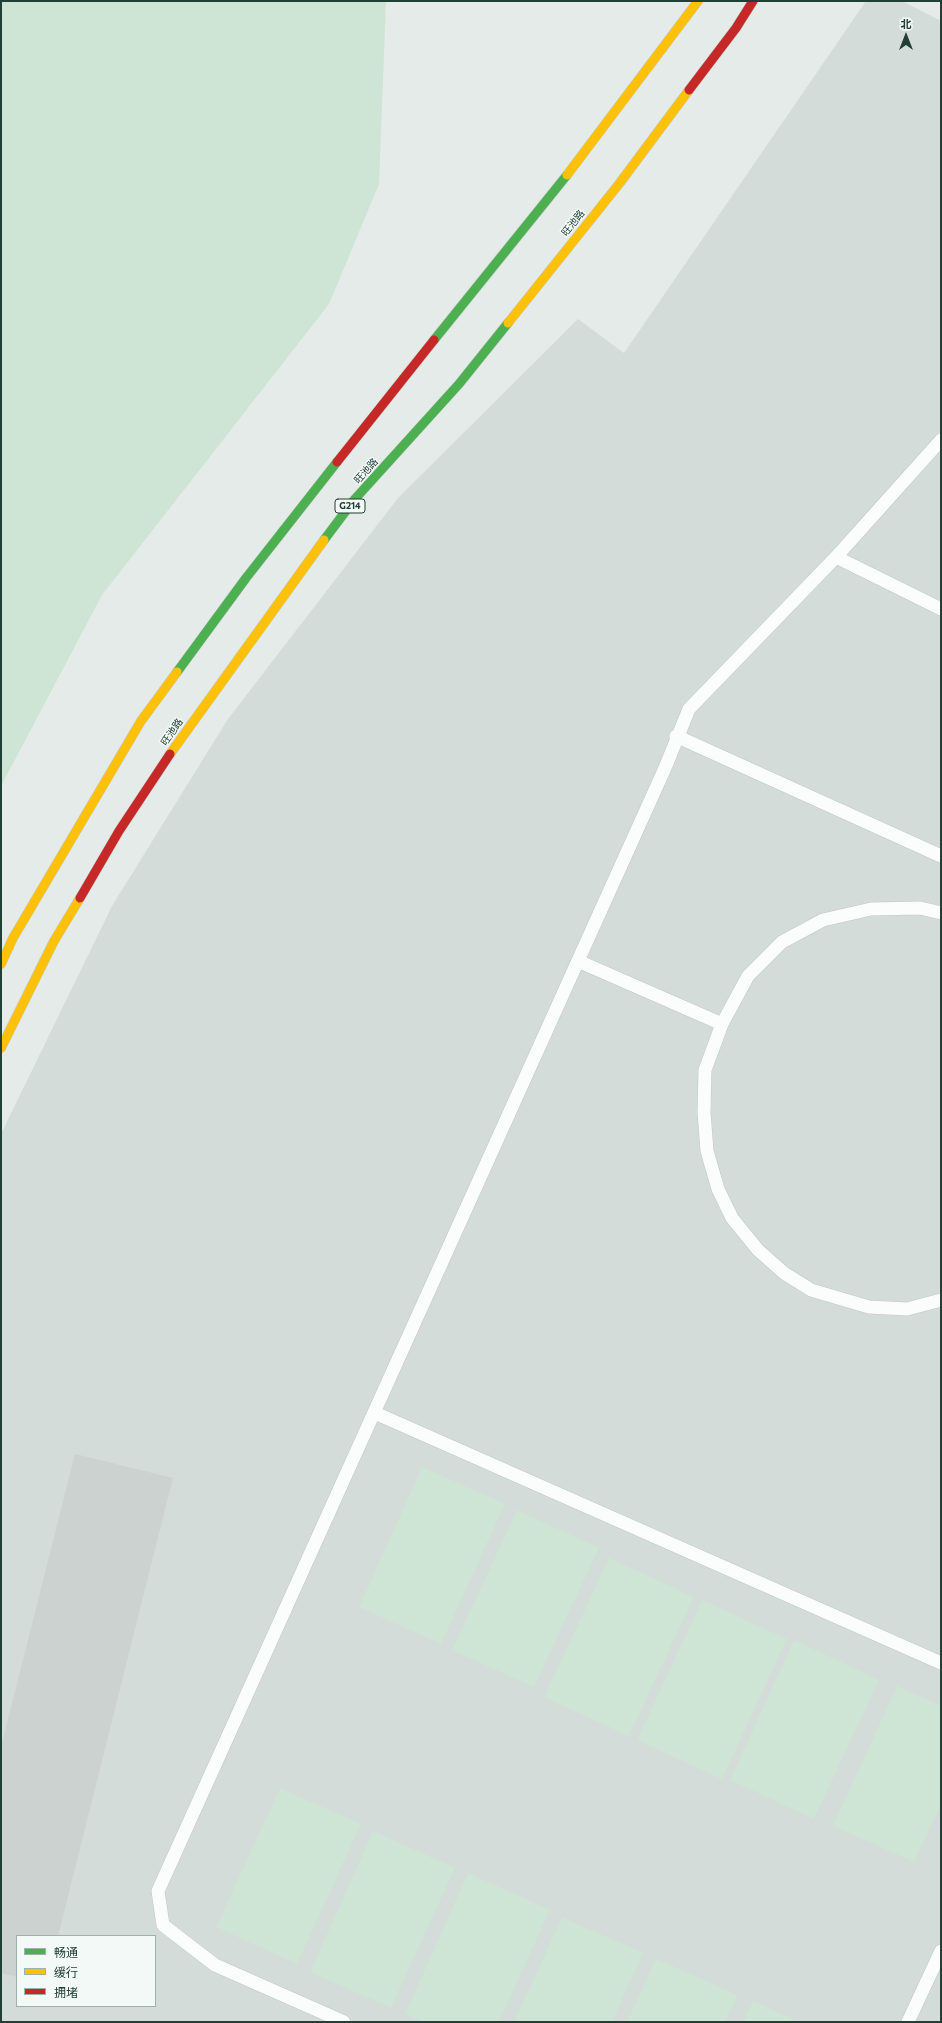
<!DOCTYPE html>
<html>
<head>
<meta charset="utf-8">
<style>
  body { margin:0 }
  #map { position:relative; width:942px; height:2023px; overflow:hidden; background:#e5ebe8; font-family:Commissioner,"Noto Sans SC",sans-serif }
  canvas { display:block }
  .frame { position:absolute; inset:0; border:2px solid #223f35; pointer-events:none }
  .legend { position:absolute; left:16px; top:1935px; width:140px; height:72px; box-sizing:border-box; background:#f3f9f6; border:1px solid #9fafa9; margin:0; padding:5px 7px; list-style:none; font-size:12px; color:#223f35 }
  .legend li { display:flex; align-items:center; gap:8px; height:20px }
  .legend b { width:20px; border:1px solid #9fafa9 }
  .north { position:absolute; left:886px; top:16px; width:40px; height:40px; -webkit-text-stroke:3px #f3f9f6; paint-order:stroke; rotate:0deg; font-size:11px; font-weight:700; line-height:16px; text-align:center; color:#223f35 }
  .north::after { content:''; display:block; margin:auto; width:14px; height:18px; background:#223f35; clip-path:polygon(50% 0,100% 100%,50% 72%,0 100%) }
</style>
</head>
<body>
<div id="map">
<canvas width="942" height="2023"></canvas>
<div class="frame"></div>
<ul class="legend">
<li><b style="height:5px;background:#4caf50"></b>畅通</li>
<li><b style="height:5px;background:#ffc107"></b>缓行</li>
<li><b style="height:5px;background:#c62828"></b>拥堵</li>
</ul>
<div class="north">北</div>
</div>
<script>
const ctx = document.querySelector('canvas').getContext('2d');
ctx.lineJoin = 'round';
function fillPath(path, color) { ctx.fillStyle = color; ctx.fill(path, 'evenodd'); }
function trace(path, color, width, dash) { ctx.strokeStyle = color; ctx.lineWidth = width; ctx.lineCap = dash ? 'butt' : 'round'; ctx.setLineDash(dash || []); ctx.stroke(path); }
function label(font, color, halo, rows, align = 'center') {
  ctx.font = font + ' Commissioner,"Noto Sans SC",sans-serif'; ctx.lineWidth = 3; ctx.setLineDash([]); ctx.textBaseline = 'middle'; ctx.strokeStyle = halo; ctx.fillStyle = color; for (const [text, x, y, turn = 0] of rows) {
    ctx.save(); ctx.translate(x, y); ctx.rotate((+turn || 0) * Math.PI / 180); ctx.textAlign = isNaN(turn) ? turn : align; if (halo) ctx.strokeText(text, 0, 0); ctx.fillText(text, 0, 0); ctx.restore();
  }
}
const built = new Path2D(`
  M866,1H902L941,21V2022H1V1134L112,906L228,719L398,498L578,319L624,353ZM17,1936H155V2006H17Z`);
const green = new Path2D(`
  M1,1H386L379,184L329,304L102,595L1,786Z
  M422,1467L505,1504L441,1644L359,1607Z
  M517,1510L599,1548L534,1687L452,1650Z
  M609,1558L694,1597L629,1736L544,1697Z
  M702,1600L787,1639L722,1779L637,1740Z
  M794,1640L879,1680L814,1819L730,1780Z
  M897,1686L941,1706V1804L914,1862L833,1826Z
  M280,1788L361,1824L297,1964L216,1927Z
  M373,1831L455,1868L391,2008L310,1972Z
  M468,1873L550,1910L499,2022H423L405,2014Z
  M562,1917L643,1953L612,2022H514Z
  M656,1959L738,1995L725,2022H627Z
  M753,2001L799,2022H743Z`);
const building = new Path2D(`
  M75,1454L173,1478L58,1936H17V1977L1,1973V1747Z`);
const lane = new Path2D(`
  M836,557L941,609
  M676,736L941,856
  M941,913L920,908L871,909L823,920L782,942L748,976L722,1024L705,1070L704,1112L707,1151L718,1189L732,1218L758,1250L784,1273L811,1290L869,1307L907,1309L941,1300
  M578,961L722,1024
  M375,1413L941,1663
  M344,2022L215,1965L163,1925L158,1891L665,768L689,709L836,557L941,440
  M908,2022L941,1951`);
const fast = new Path2D(`
  M434,340L567,175
  M324,540L354,500L459,384L508,323
  M177,672L246,578L337,462`);
const slow = new Path2D(`
  M567,175L698,1
  M508,323L619,184L689,90
  M170,754L324,540
  M1,964L13,938L141,721L177,672
  M1,1048L54,941L80,898`);
const jam = new Path2D(`
  M689,90L736,28L753,1
  M337,462L434,340
  M80,898L119,831L170,754`);
const shields = [
  [350,506,30]
];
const shieldNames = [
  ["G214",350,506]
];
const streetNames = [
  ["旺池路",573,223,-51],
  ["旺池路",366,471,-48],
  ["旺池路",172,732,-55]
];
fillPath(built, '#d3dcd8');
fillPath(green, '#cee4d4');
fillPath(building, '#ccd2cf');
trace(lane, '#c2c8c5', 14);
trace(fast, '#c1cac7', 10);
trace(slow, '#c1cac7', 10);
trace(jam, '#c1cac7', 10);
trace(lane, '#fbfcfc', 13);
trace(fast, '#4caf50', 9);
trace(slow, '#ffc107', 9);
trace(jam, '#c62828', 9);
for (const [x, y, w] of shields) { const box = new Path2D(); box.roundRect(x - w / 2, y - 7, w, 14, 3); ctx.fillStyle = '#f3f9f6'; ctx.fill(box); trace(box, '#223f35', 1); }
label('bold 9px', '#223f35', null, shieldNames);
label('10px', '#223f35', '#f3f9f6', streetNames);
</script>
</body>
</html>
